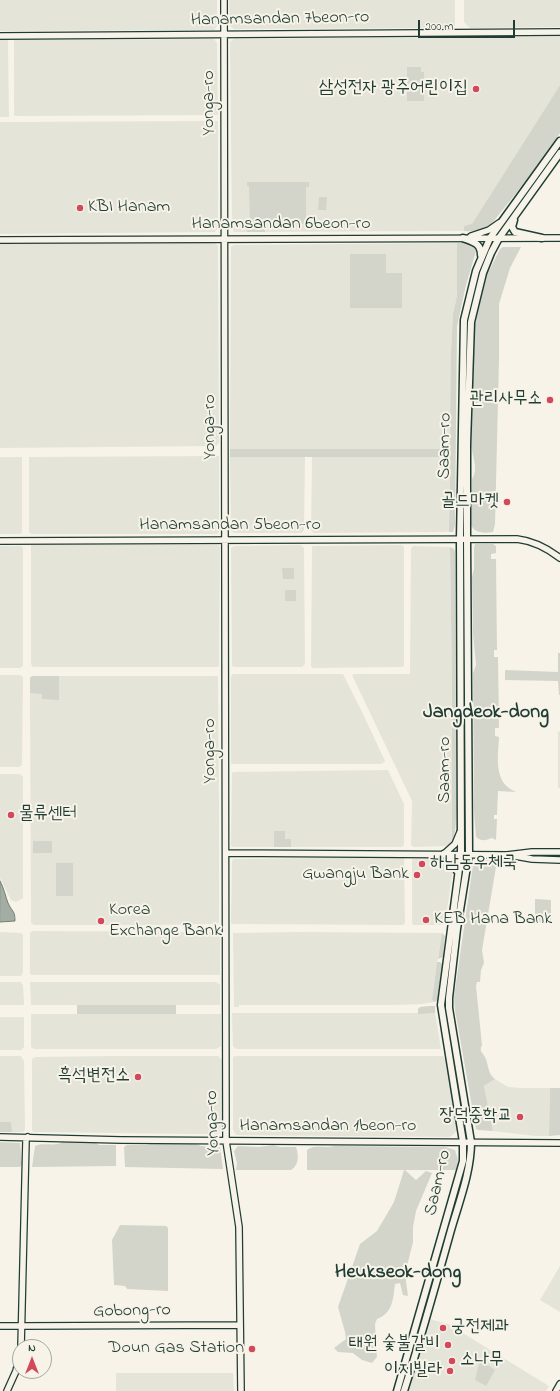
<!DOCTYPE html>
<html>
<head>
<meta charset="utf-8">
<style>
  body { margin:0 }
  #map { position:relative; width:560px; height:1391px; overflow:hidden; background:#f7f3e8; font-family:"Indie Flower",sans-serif }
  canvas { display:block }
  .north { position:absolute; left:12px; top:1339px; width:40px; height:40px; box-sizing:border-box; background:#f7f3e8; border:1px solid #a1aaa0; border-radius:50%; rotate:0deg; font-size:11px; font-weight:700; line-height:16px; text-align:center; color:#1f3d34 }
  .north::after { content:''; display:block; margin:auto; width:14px; height:18px; background:#d1495b; clip-path:polygon(50% 0,100% 100%,50% 72%,0 100%) }
  .scale { position:absolute; left:418px; top:20px; width:97px; height:18px; box-sizing:border-box; border:2px solid #1f3d34; border-top:0; padding-left:5px; font-size:12px; line-height:14px; white-space:nowrap; color:#1f3d34; -webkit-text-stroke:3px #f7f3e8; paint-order:stroke }
</style>
</head>
<body>
<div id="map">
<canvas width="560" height="1391"></canvas>
<div class="north">N</div>
<div class="scale">200 m</div>
</div>
<script>
const ctx = document.querySelector('canvas').getContext('2d');
ctx.lineJoin = 'round';
function fillPath(path, color) { ctx.fillStyle = color; ctx.fill(path, 'evenodd'); }
function trace(path, color, width, dash) { ctx.strokeStyle = color; ctx.lineWidth = width; ctx.lineCap = dash ? 'butt' : 'round'; ctx.setLineDash(dash || []); ctx.stroke(path); }
function label(font, color, halo, rows, align = 'center') {
  ctx.font = font + ' "Indie Flower","Poor Story",sans-serif'; ctx.lineWidth = 4; ctx.setLineDash([]); ctx.textBaseline = 'middle'; ctx.strokeStyle = halo; ctx.fillStyle = color; for (const [text, x, y, turn = 0] of rows) {
    ctx.save(); ctx.translate(x, y); ctx.rotate((+turn || 0) * Math.PI / 180); ctx.textAlign = isNaN(turn) ? turn : align; if (halo) ctx.strokeText(text, 0, 0); ctx.fillText(text, 0, 0); ctx.restore();
  }
}
const built = new Path2D(`
  M0,0H217V26L214,30L0,31Z
  M229,0H455V25L453,28L234,29L230,26Z
  M464,0H560V27L470,28L464,22Z
  M560,36V85L472,225L464,226V231L234,232L232,229L230,42L234,39Z
  M8,39L9,117H0V40Z
  M214,39L217,43L218,115L16,116L14,115V40Z
  M218,121V228L215,232L0,234V122Z
  M215,243L218,246L219,443L216,446L0,448V244Z
  M457,243V296L453,314L451,351V449H230L231,247L234,245Z
  M219,456V532L217,534H32L29,532V457Z
  M0,457H22V532L20,534H0Z
  M230,457H305L304,530L302,533H234L231,531Z
  M312,457H450L449,532L313,533L311,530Z
  M31,545H218L220,547L219,665L218,667H33L31,664Z
  M301,545L304,548L305,664L302,667H234L232,666L231,548L234,546Z
  M401,545L404,547V666L401,667L313,668L311,666L312,547L313,546Z
  M0,546H21L23,548V666L20,668H0Z
  M413,546L450,547L452,683V843L446,846L413,847L411,845L412,801L352,675L354,674H410L411,549Z
  M233,674H343L363,714L385,761L383,763L381,764H232L231,763V677Z
  M0,675H20L23,677L22,765L19,767H0Z
  M32,676H218L219,808V923L214,924L148,925H34L31,923L30,693V678Z
  M558,731L560,732V788H558Z
  M388,770L404,804V845L402,847H233L231,846L232,773L233,772Z
  M0,774H20L23,777V898L16,902L11,900L0,878Z
  M403,857L404,858L405,923L403,925L233,924L231,923L232,861L234,859Z
  M444,858L449,861L453,869L445,923L444,925H413L412,923V860L413,859Z
  M32,931L216,932L220,936V974L219,975H32L30,974V933Z
  M0,932L21,933L23,935V973L21,976H0Z
  M300,932L442,933L434,982L432,998L434,1002L422,1004L394,1005H239V1007H234L233,933Z
  M0,982H21L23,985L24,1005H0Z
  M30,982H216L220,985V1005H31Z
  M232,1013H435L441,1049H236L233,1046Z
  M31,1014H221V1046L216,1049H34L31,1047Z
  M0,1017H24V1047L21,1050H0Z
  M0,1056H21L24,1061L25,1130L23,1132H0Z
  M115,1056H218L222,1060V1129L220,1132L218,1134H193L34,1132L32,1131V1059L35,1057Z
  M235,1056H443L446,1059L457,1130L453,1135L449,1137L236,1135L233,1130V1057Z
  M495,1079L508,1087L521,1088H550L549,1136H535L493,1131L484,1086Z
  M560,1266V1312L540,1300Z
  M429,1319L448,1324L549,1386L546,1391H407Z
  M116,1373H233L234,1391H116Z`);
const green = new Path2D(`
  M407,67H421V72H424V101H407Z
  M560,85V133L533,172L493,222C485,230 475,232 464,231V226L472,224Z
  M247,182H309V187H306V224L265,223V232H247V223H250L249,186H247Z
  M319,197H327L326,210H318Z
  M457,243C465,243 474,242 476,251L466,285L457,326L455,525L453,532H449L450,457H230V449H450L451,351L453,314L457,296Z
  M503,247H521L510,268L499,304V359L495,524L493,532C485,533 475,534 471,525L472,479C479,470 472,455 471,444L475,323L487,275L500,249Z
  M350,254H386V273H402V308H350Z
  M475,544H493L496,546V553L491,554V559H496L497,650H494V657H498L499,728H495V736L499,737C498,757 493,783 516,792L498,791L497,815H494V819H497L496,840L492,838C486,840 482,842 476,837L474,811L473,673L476,665L473,634L472,577L474,569V548Z
  M450,547L454,549L455,552C455,622 456,691 456,761C456,778 459,829 452,843V683Z
  M282,568H294V579H283Z
  M285,590H296V601H285Z
  M558,653H560V695H559L558,681L505,680V670L558,672Z
  M32,676H59V700L42,699V694L30,693V678Z
  M274,831H285V839H291V847H274Z
  M33,841H52V853H33Z
  M484,860L497,861L482,950L484,963L481,970L480,982H477L476,986L482,1045C479,1051 482,1052 485,1057C489,1065 487,1073 495,1079L484,1086L493,1131L478,1130L476,1129L455,1010L454,997L473,865L479,861Z
  M56,863H73V896H56Z
  M535,899L551,900V921L548,923L535,922Z
  M442,933L445,936L443,957L438,959Z
  M437,962H440L442,964L439,1000L434,1002L432,999Z
  M77,1005H176V1014H77Z
  M429,1006H435V1013L418,1014V1009L420,1007Z
  M550,1088H560V1135L549,1136Z
  M0,1122H11L12,1132H0Z
  M0,1142L20,1143L22,1164L20,1167H0Z
  M63,1142H95L99,1145H116V1166L32,1167L35,1146C44,1142 54,1147 63,1142Z
  M152,1143L196,1144L201,1146L220,1147L223,1169L125,1167L124,1147L127,1145H147Z
  M273,1145L280,1147H296C299,1156 299,1165 291,1170H236L237,1163L234,1151L238,1146L259,1147Z
  M334,1146L445,1147L455,1150L458,1160L456,1170H405L416,1180L426,1171L432,1173L416,1211L413,1227V1242L405,1274L408,1296L403,1295L400,1283L395,1284C393,1299 393,1313 377,1319L375,1324L377,1357L372,1363L362,1360L353,1353L338,1352L334,1348L346,1339L345,1332L338,1307L360,1244L377,1231L394,1202L404,1170H307V1150C315,1144 325,1149 334,1146Z
  M120,1225L166,1226L168,1228V1291L127,1289L125,1286L114,1285L112,1240Z
  M480,1360L495,1370L486,1386L475,1380Z`);
const water = new Path2D(`
  M0,881C4,888 5,895 8,903C12,912 15,910 15,921L0,922Z`);
const secondary = new Path2D(`
  M224,0L226,1141L239,1227L241,1391
  M0,36L560,32
  M471,236L489,230L499,223
  M0,240L560,238
  M0,541L517,539C534,541 547,548 560,558
  M226,853L507,855L532,852H560
  M444,854L455,844L460,832
  M515,856L532,859L560,860
  M0,1137L121,1140L560,1143
  M0,1326H21
  M25,1326L240,1325
  M21,1347L26,1140L28,1137
  M7,1391L16,1371L20,1354
  M556,1391L560,1384`);
const primary = new Path2D(`
  M514,220L512,227L515,232L542,238
  M463,238C473,242 481,243 481,255
  M444,854L453,860L457,871
  M397,1391L463,1161V1142L441,1005L461,854L460,539L464,320L476,271L490,238L560,141
  M404,1391C421,1338 436,1284 451,1230C459,1202 471,1172 471,1142L449,1008V998L457,929L469,854L467,539V444L471,322L483,273L491,253L499,238L560,153`);
const markers = [
  [476,89,4,"#d1495b"],
  [80,208,4,"#d1495b"],
  [550,400,4,"#d1495b"],
  [507,502,4,"#d1495b"],
  [11,815,4,"#d1495b"],
  [422,864,4,"#d1495b"],
  [417,875,4,"#d1495b"],
  [426,920,4,"#d1495b"],
  [101,921,4,"#d1495b"],
  [138,1077,4,"#d1495b"],
  [520,1117,4,"#d1495b"],
  [443,1328,4,"#d1495b"],
  [448,1345,4,"#d1495b"],
  [252,1349,4,"#d1495b"],
  [452,1361,4,"#d1495b"],
  [450,1371,4,"#d1495b"]
];
const streetNames = [
  ["Hanamsandan 7beon-ro",280,20,-1],
  ["Yonga-ro",210,103,-90],
  ["Hanamsandan 6beon-ro",281,225],
  ["Yonga-ro",211,427,-90],
  ["Saam-ro",446,446,-89],
  ["Hanamsandan 5beon-ro",230,526],
  ["Yonga-ro",211,751,-90],
  ["Saam-ro",446,770,-90],
  ["Yonga-ro",214,1123,-92],
  ["Hanamsandan 1beon-ro",328,1127],
  ["Saam-ro",439,1183,-77],
  ["Gobong-ro",132,1312,-1]
];
const poiNames = [
  ["삼성전자 광주어린이집",468,89],
  ["KBI Hanam",88,208,"left"],
  ["관리사무소",542,400],
  ["골드마켓",499,502],
  ["물류센터",19,815,"left"],
  ["하남동우체국",430,864,"left"],
  ["Gwangju Bank",409,875],
  ["Korea",109,911,"left"],
  ["Exchange Bank",109,932,"left"],
  ["KEB Hana Bank",434,920,"left"],
  ["흑석변전소",130,1077],
  ["장덕중학교",512,1117],
  ["궁전제과",451,1328,"left"],
  ["태원 숯불갈비",440,1345],
  ["Doun Gas Station",244,1349],
  ["소나무",460,1361,"left"],
  ["이지빌라",442,1371]
];
const quarterNames = [
  ["Jangdeok-dong",486,714],
  ["Heukseok-dong",398,1274]
];
fillPath(built, '#e5e4d9');
fillPath(green, '#d3d5ca');
fillPath(water, '#a4ada3');
trace(water, '#6f8077', 1);
trace(secondary, '#1f3d34', 8);
trace(primary, '#1f3d34', 9);
trace(secondary, '#f7f3e8', 5.5);
trace(primary, '#f7f3e8', 6);
for (const [x, y, r, color] of markers) { const dot = new Path2D(); dot.arc(x, y, r, 0, 2 * Math.PI); ctx.fillStyle = color; ctx.fill(dot); trace(dot, '#f7f3e8', 1.5); }
label('18px', '#1f3d34', '#f7f3e8', streetNames);
label('18px', '#1f3d34', '#f7f3e8', poiNames, 'right');
label('bold 20px', '#1f3d34', '#f7f3e8', quarterNames);
</script>
</body>
</html>
